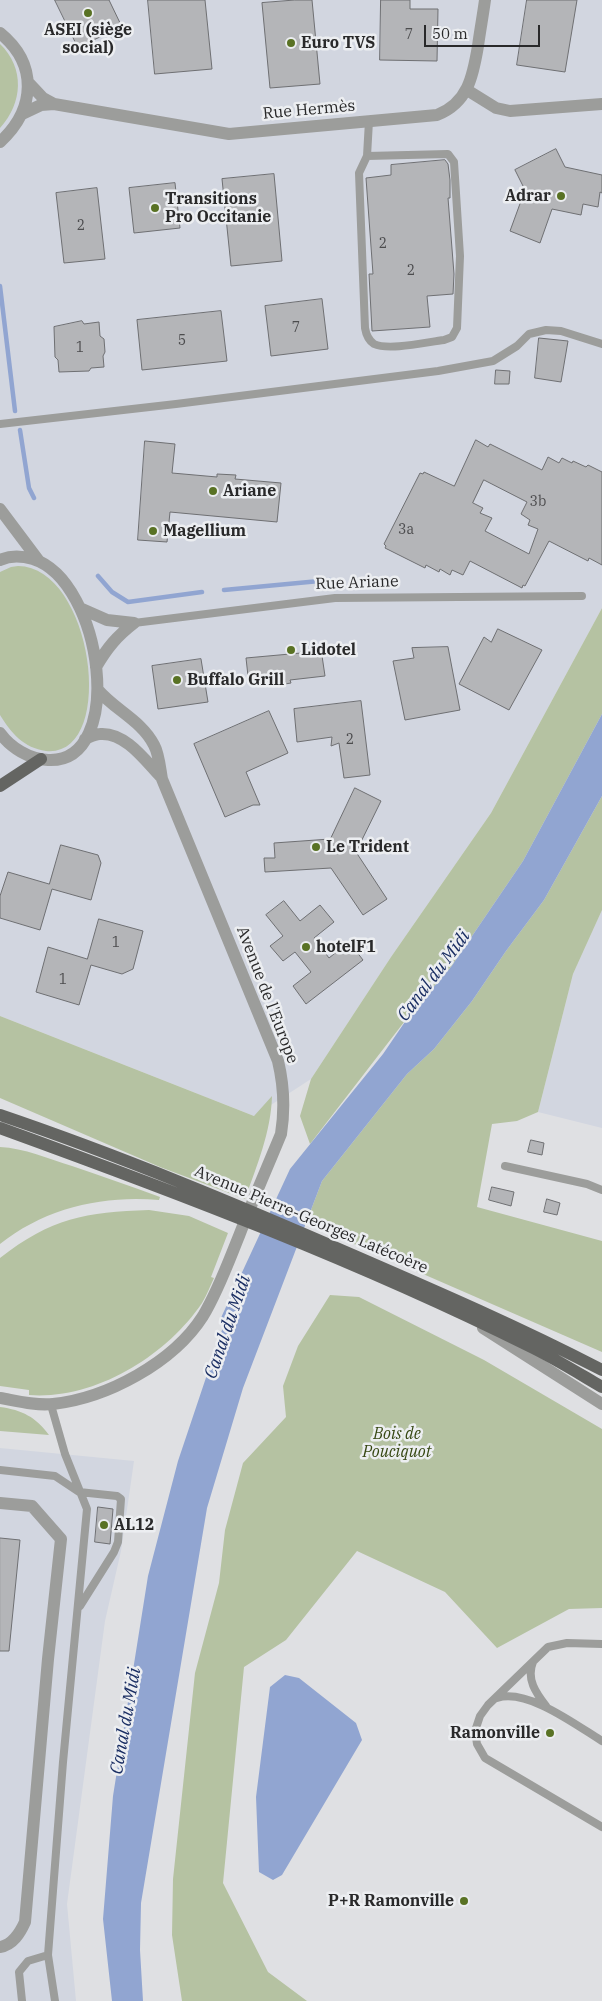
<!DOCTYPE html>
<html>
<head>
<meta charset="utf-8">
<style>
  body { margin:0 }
  #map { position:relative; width:602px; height:2001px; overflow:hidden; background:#dfe0e3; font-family:"IBM Plex Serif",serif }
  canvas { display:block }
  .scale { position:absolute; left:424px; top:25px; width:116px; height:22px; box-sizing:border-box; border:2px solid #29292a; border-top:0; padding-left:6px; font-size:15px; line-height:18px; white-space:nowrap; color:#29292a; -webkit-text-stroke:4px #eceef1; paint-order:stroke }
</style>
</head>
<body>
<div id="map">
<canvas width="602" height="2001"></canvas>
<div class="scale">50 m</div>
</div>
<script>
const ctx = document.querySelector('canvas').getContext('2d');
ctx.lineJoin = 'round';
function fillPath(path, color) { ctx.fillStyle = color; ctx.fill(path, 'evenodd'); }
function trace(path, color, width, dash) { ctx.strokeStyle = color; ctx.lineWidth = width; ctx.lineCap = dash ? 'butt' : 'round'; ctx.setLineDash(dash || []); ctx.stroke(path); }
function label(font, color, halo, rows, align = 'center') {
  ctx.font = font + ' "IBM Plex Serif",serif'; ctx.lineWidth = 5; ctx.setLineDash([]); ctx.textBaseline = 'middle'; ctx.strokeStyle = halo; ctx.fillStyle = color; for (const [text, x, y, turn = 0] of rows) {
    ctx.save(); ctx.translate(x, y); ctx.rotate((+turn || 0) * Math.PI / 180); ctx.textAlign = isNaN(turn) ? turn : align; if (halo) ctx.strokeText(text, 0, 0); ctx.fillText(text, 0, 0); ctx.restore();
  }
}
const built = new Path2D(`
  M0,0H602V608L491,813L391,957L311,1079L254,1116L0,1016Z
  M602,910V1128L538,1112L573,974Z
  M0,1448L134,1461L121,1551L105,1621L67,1904L76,2001H0Z`);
const green = new Path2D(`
  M0,44C25,68 23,103 0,128Z
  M18,566C94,567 118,758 46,751C24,748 11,733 0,715V572L11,567Z
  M602,608V714L523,861L451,967L411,1013L310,1144L300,1116L311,1079L391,957L491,813Z
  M602,796V910L573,974L538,1112L517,1121L492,1124L477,1207L602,1241V1352L306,1223L322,1181L407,1074L434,1049L472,1001L506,951L544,900Z
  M0,1016L254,1116L272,1096C271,1132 257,1165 245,1199L160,1167L0,1098Z
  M0,1147C24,1148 49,1159 72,1166C101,1176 131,1186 160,1197L159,1200C103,1195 45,1208 0,1244Z
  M149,1210L189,1216L228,1233L211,1277L214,1278C210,1286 207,1295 202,1303C166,1356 95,1400 29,1395V1390L0,1386V1258C51,1218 86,1212 149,1210Z
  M330,1295L359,1297L484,1360L602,1429V1608L569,1609L497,1648L445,1592L357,1551L286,1640L244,1667L223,1883L268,1972L307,2001H182L172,1935L173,1879L195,1673L219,1583L225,1530L243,1463L286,1417L283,1386L298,1346Z
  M0,1407C22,1410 36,1417 49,1435L0,1431Z`);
const water = new Path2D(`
  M602,714V796L544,900L506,951L472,1001L434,1049L407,1074L322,1181L306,1223L243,1388L207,1508L141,1903L140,1950L143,2001H112L103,1919L113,1796L148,1576L178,1461L223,1327L219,1322L290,1169L383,1054L411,1013L451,967L523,861Z
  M285,1675L299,1678L356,1723L362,1740L282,1875L273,1880L259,1872L256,1797L270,1687Z`);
const stream = new Path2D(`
  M0,286L15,411
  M20,430L29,488L34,498
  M98,576L112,592L128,602L202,592
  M224,590L330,580`);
const building = new Path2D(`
  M55,0H109L122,27L78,47Z
  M148,0H205L212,69L155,74Z
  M295,0H312L320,84L270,88L262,3Z
  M381,0H410V9H438L437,61L380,60Z
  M527,0H577L565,72L517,65Z
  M556,149L565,167L602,175V193L600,192L598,207L583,204L581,215L552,209L540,243L510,231L525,190L515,170Z
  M445,160L448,164L450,180V198H448L454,274L453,294L427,296L430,327L372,331L369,274H373L366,178L391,175V165Z
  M274,174L282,261L231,266L222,179Z
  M175,183L180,228L134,233L129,188Z
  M97,188L105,259L64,263L56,193Z
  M322,299L328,349L271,356L265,306Z
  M221,311L227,361L142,370L137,320Z
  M82,321L84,324L99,322L100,336L104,339L105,352L103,356L104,367L91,368L89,371L59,372L58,360L55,357L54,327Z
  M539,338L568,341L561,382L535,378Z
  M496,370L510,371L509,384H495Z
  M476,440L488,447L490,444L542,470L548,457L559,463L562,458L572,463L573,461L586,467L588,465L602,472V565L589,558L588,561L549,541L525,586L523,585L522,588L470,561L463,575L452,570L450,575L440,569L439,572L426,565L425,568L385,548L386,546L384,544L420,473L423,474L424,472L454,486ZM484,480L527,502L521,514L530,520L528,525L538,529L529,554L485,531L492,518L480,513L483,508L473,503Z
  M145,441L175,444L172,473L217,477V474L236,475L235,479L281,483L277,522L170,512L167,542L138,540Z
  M498,629L542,650L509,710L459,684L484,637L491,642Z
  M448,647L460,710L405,720L393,661L414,658L412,648Z
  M321,649L325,676L290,680L291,683L273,686V682L249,685L246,658L301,653V651Z
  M201,659L208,702L158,709L152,666Z
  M361,701L370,775L344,778L339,743L331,746L332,737L297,742L294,709Z
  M269,711L288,753L246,772L260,805H253L225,817L194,744Z
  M355,788L381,801L356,852L387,899L363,915L331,868L265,872L264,858H275L274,843L330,839Z
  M61,845L98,855L101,863L91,900L52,889L40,930L0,918V896L8,872L49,884Z
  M284,901L300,921L320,905L334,922L314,938L329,958L349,942L363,960L306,1004L293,986L311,972L295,952L283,961L270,946L283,936L266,915Z
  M99,919L143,931L133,969L122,974L91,965L79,1005L36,992L48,947L87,959Z
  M531,1140L544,1143L542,1155L528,1152Z
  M492,1187L514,1192L511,1206L489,1200Z
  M547,1199L560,1203L557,1215L544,1212Z
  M98,1507L113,1509L110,1544L95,1542Z
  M0,1538L20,1540L9,1651H0Z`);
const service = new Path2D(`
  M367,156L448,154L454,162L460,256L457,328L452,337L444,340C427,342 389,351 374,344C368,340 366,334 365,328L359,173L367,156L369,121
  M0,424L176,404L438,371L493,361L517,346L529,334L546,330L561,331L602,344
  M134,623L335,598L582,596
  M505,1166L587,1184L602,1190
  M51,1405L65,1454L87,1509L63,1762L48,1955L55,2001
  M0,1470L55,1476L79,1492L117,1496L121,1499L118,1542L114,1552L80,1606
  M602,1644L567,1643L548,1647L488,1705L480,1716L475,1731L477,1744L485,1758L602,1827
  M533,1662C526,1679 536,1693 546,1706
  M497,1698C527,1688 576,1725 602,1741
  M22,2001L19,1972L28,1961L48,1955`);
const minor = new Path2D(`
  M0,33C38,64 36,109 0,142
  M28,82L43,98L54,104
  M467,90L496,108L510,111L602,104
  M22,114L41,105L54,104L229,134L437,115C468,103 473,76 478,46C480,31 483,15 485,0
  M0,509L39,561
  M0,560C11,555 22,556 33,559C103,581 127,764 48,760C29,759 11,748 0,733
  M82,609L107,620L134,623
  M96,667C107,648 117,636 134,623
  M85,739C90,737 95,734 100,734C125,732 145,760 160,776
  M483,1328L602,1404
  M0,1398C17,1401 36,1406 53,1404C107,1398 173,1363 203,1316C218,1291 228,1263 239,1236C252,1202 267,1168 281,1134C285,1109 284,1086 278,1061L162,779C160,768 159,754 154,745C142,721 115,710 98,690
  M0,1503L32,1506L61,1539L48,1659L25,1922C20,1933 13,1945 0,1947`);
const primary = new Path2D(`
  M0,786L41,759
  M0,1115C121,1156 238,1205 355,1256C438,1292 521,1328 602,1370
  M0,1128C179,1193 358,1261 529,1346C554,1358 578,1373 602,1387`);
const markers = [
  [88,13,5,"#597224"],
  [291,43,5,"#597224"],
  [561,196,5,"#597224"],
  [155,208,5,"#597224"],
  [213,491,5,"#597224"],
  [153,531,5,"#597224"],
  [291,650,5,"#597224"],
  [177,680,5,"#597224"],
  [316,847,5,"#597224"],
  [306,947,5,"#597224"],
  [104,1525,5,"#597224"],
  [550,1733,5,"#597224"],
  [464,1901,5,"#597224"]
];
const numberNames = [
  ["7",409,35],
  ["2",81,226],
  ["2",383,244],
  ["2",411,271],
  ["7",296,328],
  ["5",182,341],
  ["1",80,348],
  ["3b",538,502],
  ["3a",406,530],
  ["2",350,740],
  ["1",116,943],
  ["1",63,980]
];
const poiNames = [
  ["ASEI (siège",88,30,"center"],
  ["social)",88,48,"center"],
  ["Euro TVS",301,43],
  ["Adrar",551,196,"right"],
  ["Transitions",165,199],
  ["Pro Occitanie",165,217],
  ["Ariane",223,491],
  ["Magellium",163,531],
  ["Lidotel",301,650],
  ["Buffalo Grill",187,680],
  ["Le Trident",326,847],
  ["hotelF1",316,947],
  ["AL12",114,1525],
  ["Ramonville",540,1733,"right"],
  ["P+R Ramonville",454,1901,"right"]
];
const streetNames = [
  ["Rue Hermès",309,110,-5],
  ["Rue Ariane",357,583,-2],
  ["Avenue de l'Europe",267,995,69],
  ["Avenue Pierre-Georges Latécoère",311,1220,23]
];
const parkNames = [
  ["Bois de",397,1434],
  ["Pouciquot",397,1452]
];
const waterNames = [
  ["Canal du Midi",434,976,-53],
  ["Canal du Midi",228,1327,-71],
  ["Canal du Midi",126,1721,-80]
];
fillPath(built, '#d2d6e0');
fillPath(green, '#b5c2a2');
fillPath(water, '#91a5d1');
trace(stream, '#91a5d1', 4.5);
fillPath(building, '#b4b5b8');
trace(building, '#6f7073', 1);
trace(service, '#9c9d9b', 8);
trace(minor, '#9c9d9b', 12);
trace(primary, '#646562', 12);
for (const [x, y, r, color] of markers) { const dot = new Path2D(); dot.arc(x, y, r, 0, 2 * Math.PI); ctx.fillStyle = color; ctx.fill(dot); trace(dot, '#eceef1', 2); }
label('14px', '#4c4c4e', null, numberNames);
label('bold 16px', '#29292a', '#eceef1', poiNames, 'left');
label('16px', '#29292a', '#eceef1', streetNames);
label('italic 16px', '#364712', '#eceef1', parkNames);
label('italic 18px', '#192d62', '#eceef1', waterNames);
</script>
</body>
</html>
